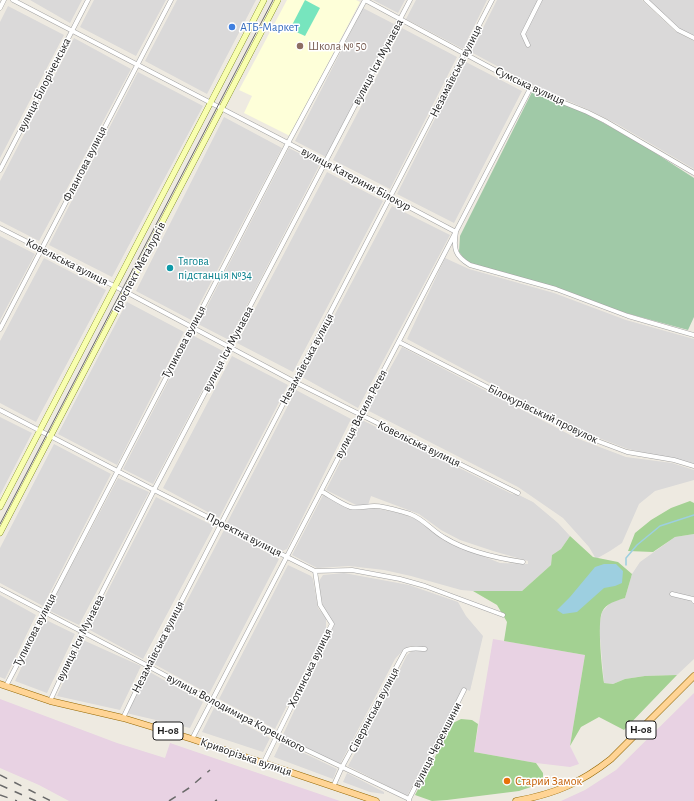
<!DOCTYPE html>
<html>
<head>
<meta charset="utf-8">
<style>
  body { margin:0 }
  canvas { display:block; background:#eeeae1 }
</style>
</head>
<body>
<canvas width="694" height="801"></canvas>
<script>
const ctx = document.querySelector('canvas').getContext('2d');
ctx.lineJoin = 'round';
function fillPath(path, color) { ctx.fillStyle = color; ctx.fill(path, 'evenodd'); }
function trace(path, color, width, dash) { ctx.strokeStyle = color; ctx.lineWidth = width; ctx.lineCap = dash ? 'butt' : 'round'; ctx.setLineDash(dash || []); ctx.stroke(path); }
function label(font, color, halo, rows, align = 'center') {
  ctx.font = font + ' "Alegreya Sans",sans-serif'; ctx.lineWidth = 3; ctx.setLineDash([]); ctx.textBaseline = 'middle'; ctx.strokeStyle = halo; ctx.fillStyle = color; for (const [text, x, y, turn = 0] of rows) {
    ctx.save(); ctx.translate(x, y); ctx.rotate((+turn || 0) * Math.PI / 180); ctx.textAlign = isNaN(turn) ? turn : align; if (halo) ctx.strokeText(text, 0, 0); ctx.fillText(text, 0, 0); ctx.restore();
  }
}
const residential = new Path2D(`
  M30,0H82L70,23Z
  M94,0H166L136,56L80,27Z
  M177,0H256L207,94L145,61Z
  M373,0H405L398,13Z
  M416,0H487L463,49L406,19Z
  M497,0H642L675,31L694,41V169L617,124L589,110L532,85L471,52Z
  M648,0H694V36L680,29Z
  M8,6L64,35L0,158V22Z
  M363,8L394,24L326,157L295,141Z
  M402,28L457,57L390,189L333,160Z
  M74,38L131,69L39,241L0,221V181Z
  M464,61L522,91L454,223L397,194Z
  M138,72L203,106L112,277L49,245Z
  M224,117L282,148L191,320L136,291Z
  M289,148L320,164L229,340L198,324Z
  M327,172L383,201L293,372L237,343Z
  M392,206L450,235L358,408L302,377Z
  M0,236L35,254L0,320Z
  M44,258L106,290L36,422L0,403V341Z
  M445,258L469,269L554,293L626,320L694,339V464L628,449L580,431L407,339Z
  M127,302L184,332L117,465L58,434Z
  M192,335L223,351L153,484L123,469Z
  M402,347L576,438L626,457L672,463L694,470V480L655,491L639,504L622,543L610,551L596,559L589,547L563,518L518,487L367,410Z
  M232,356L288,385L219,518L163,488Z
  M296,390L351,419L287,549L282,551L227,523Z
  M0,417L32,433L0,495Z
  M362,420L512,494L519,495L533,502L558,523L570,536L561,549L552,555L551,565L522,591H473L461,590L411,576L384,570L349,566L317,568L292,555L323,495L350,509L358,510L374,508L399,513L416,519L443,540L500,563L528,564V561L493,551L460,540L441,530L419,514L371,496L368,505H356L326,490Z
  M54,444L111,474L43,606L0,583V548Z
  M118,478L149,492L79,625L48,610Z
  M156,497L214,526L143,659L88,629Z
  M224,530L279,559L209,694L154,664Z
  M694,534V659L677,675L645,676L625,679L613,684L604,683L599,626L602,612L611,602L625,598L632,574L640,562L675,537Z
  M288,565L311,576L313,579L318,608L326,618V629L275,729L219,699Z
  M344,573L409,585L458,602L466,616L483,636L470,691L463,688L407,796L348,766L391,688L407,655L413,650L426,651L427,648L410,646L404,649L395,659L340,764L282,737L334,625L324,610L321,598L319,581L323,575Z
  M0,595L36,615L5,679L0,677Z
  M44,619L75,634L47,693L15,681Z
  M83,640L141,666L120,710L57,696Z
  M148,671L203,702L190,728L126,713Z
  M214,708L270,738L263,752L202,732Z
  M281,742L337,769L333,779L274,757Z
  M347,773L384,792V794L370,792L343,782Z`);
const industrial = new Path2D(`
  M493,639L585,655L570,746L579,764L570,767L536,763L474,752Z
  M694,693V801H561L585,790L616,770Z
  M0,699L117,743L165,758L170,743L340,801H69L39,785L0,768Z`);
const education = new Path2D(`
  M287,0H356L360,2L290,136L244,113L252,96L239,90Z`);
const forest = new Path2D(`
  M690,501L694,503V534L675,537L653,552L628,551L635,533L651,520L671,508Z
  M570,536L593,557L618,562L632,574L625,598C616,601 606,603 602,612C597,623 602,670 604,683L613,684L625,679L645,676L677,675L624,730L599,717L581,727L570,746L585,655L504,641L507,622L497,605L473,591H522L551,565L552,555L561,549Z
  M461,719L472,720L478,724L474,752L536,763L543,773V783L519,791L447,800L432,801L415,795L453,723Z`);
const cemetery = new Path2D(`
  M532,92L586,113L646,147L694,178V317L688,330L622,312L550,286L467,262L459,252L460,236Z`);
const pitch = new Path2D(`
  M305,0L320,8L305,36L290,29Z`);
const water = new Path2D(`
  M604,564H616L623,571L622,583L615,586L604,588L577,612L563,614L557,610L570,597L595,567Z`);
const stream = new Path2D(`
  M626,565V558L637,545L660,526L694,515`);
const minor = new Path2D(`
  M13,0L288,143L456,232C453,249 455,256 470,265L556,289L628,316L694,335
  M365,0L530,89L587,112L605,121L694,173
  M646,0L678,30L694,38
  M0,8L4,0
  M528,45L523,34L540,0
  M0,170L88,0
  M0,228L126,292L295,382L518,493
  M0,329L171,0
  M399,342L579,434L627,452L674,460L694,466
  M0,410L154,490L315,571L352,570L400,579L425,586L503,615
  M321,491C330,496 340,503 350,507C358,509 367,506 374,506C386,506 399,511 410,514C424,519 432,531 445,538C468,552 496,558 523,562
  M0,589L148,666L277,736L409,799V801
  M672,594L693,599L694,601
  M6,686L288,143L365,0
  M50,701L82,632L154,490L410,0
  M123,718L148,666L221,524L492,0
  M192,739L530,89
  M263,764L332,624L320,605L315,571
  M333,787L342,767L405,651C411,647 418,649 425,649
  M409,799L464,690`);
const secondary = new Path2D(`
  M0,507L264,0
  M0,533L278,0`);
const primary = new Path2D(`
  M0,684L50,701L123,718L192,739L376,801
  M516,801C554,794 581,783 611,759L694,676`);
const tram = new Path2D(`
  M0,524L273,0`);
const rail = new Path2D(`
  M0,775L51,801
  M0,785L36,801
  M0,795L17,801
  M169,801L189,788L210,770
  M215,801L217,800`);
const markers = [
  [232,27,4,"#3f7fe0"],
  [300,46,4,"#8d6e63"],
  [170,268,4,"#0f9aa8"],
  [507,781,4,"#e8710a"]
];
const shields = [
  [641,730,30],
  [168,731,30]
];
const shieldNames = [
  ["Н-08",641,730],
  ["Н-08",168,731]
];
const shopNames = [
  ["АТБ-Маркет",240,27]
];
const educationNames = [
  ["Школа № 50",308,46]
];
const streetNames = [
  ["вулиця Іси Мунаєва",378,62,-62],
  ["Незамаївська вулиця",456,71,-63],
  ["вулиця Білоріченська",44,85,-63],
  ["Сумська вулиця",530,86,25],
  ["Флангова вулиця",85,164,-63],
  ["вулиця Катерини Білокур",356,179,28],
  ["Ковельська вулиця",67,262,27],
  ["проспект Металургів",139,267,-62],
  ["Тупикова вулиця",184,342,-62],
  ["вулиця Іси Мунаєва",228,349,-62],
  ["Незамаївська вулиця",307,359,-62],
  ["вулиця Василя Регея",361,414,-62],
  ["Білокурівський провулок",543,414,26],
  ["Ковельська вулиця",419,444,26],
  ["Проектна вулиця",244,535,27],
  ["Тупикова вулиця",35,630,-63],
  ["вулиця Іси Мунаєва",80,638,-64],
  ["Незамаївська вулиця",158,647,-63],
  ["Хотинська вулиця",310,668,-64],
  ["Сіверянська вулиця",374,710,-62],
  ["вулиця Володимира Корецького",236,713,28],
  ["вулиця Черемшини",437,745,-63],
  ["Криворізька вулиця",246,757,19]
];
const cultureNames = [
  ["Тягова",178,261],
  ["пiдстанцiя №34",178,275]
];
const foodNames = [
  ["Старий Замок",515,781]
];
fillPath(residential, '#dad9d9');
fillPath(industrial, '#e8d2e3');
fillPath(education, '#feffd9');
fillPath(forest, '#a3d192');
fillPath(cemetery, '#a0c9a7');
fillPath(pitch, '#77e5be');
fillPath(water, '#9dcfe0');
trace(stream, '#9dcfe0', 1.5);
trace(minor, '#a3a3a3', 5);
trace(secondary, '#667600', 6);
trace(primary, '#946700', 7);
trace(minor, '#fff', 4);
trace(secondary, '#f8feaf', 5.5);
trace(primary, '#ffd495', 6);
trace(tram, '#6a6a6a', 1);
trace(rail, '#6a6a6a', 1.5, [8, 8]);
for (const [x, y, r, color] of markers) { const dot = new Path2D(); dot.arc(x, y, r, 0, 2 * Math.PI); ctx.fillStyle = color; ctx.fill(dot); trace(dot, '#fff', 1.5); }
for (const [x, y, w] of shields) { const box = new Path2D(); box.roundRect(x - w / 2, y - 9, w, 18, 3); ctx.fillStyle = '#fff'; ctx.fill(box); trace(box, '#1c1c1c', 1); }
label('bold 11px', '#1c1c1c', null, shieldNames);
label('12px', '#366cbe', '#fff', shopNames, 'left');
label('12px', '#785e54', '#fff', educationNames, 'left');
label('12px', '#1c1c1c', '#fff', streetNames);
label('12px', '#0d838f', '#fff', cultureNames, 'left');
label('12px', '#c56008', '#fff', foodNames, 'left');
</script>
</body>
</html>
